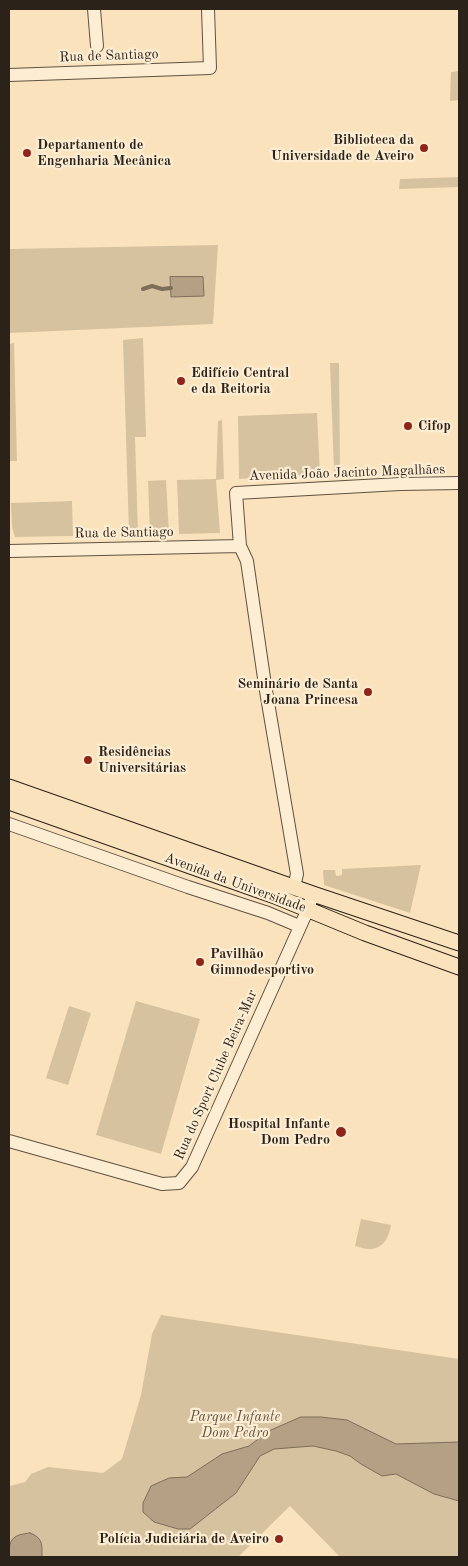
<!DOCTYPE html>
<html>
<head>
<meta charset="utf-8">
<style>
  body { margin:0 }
  #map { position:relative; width:468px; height:1566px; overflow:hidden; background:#fae3bc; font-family:"Old Standard TT",serif }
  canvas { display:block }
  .frame { position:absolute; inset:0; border:10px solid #2b2219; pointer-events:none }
</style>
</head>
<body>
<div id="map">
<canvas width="468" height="1566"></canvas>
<div class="frame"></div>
</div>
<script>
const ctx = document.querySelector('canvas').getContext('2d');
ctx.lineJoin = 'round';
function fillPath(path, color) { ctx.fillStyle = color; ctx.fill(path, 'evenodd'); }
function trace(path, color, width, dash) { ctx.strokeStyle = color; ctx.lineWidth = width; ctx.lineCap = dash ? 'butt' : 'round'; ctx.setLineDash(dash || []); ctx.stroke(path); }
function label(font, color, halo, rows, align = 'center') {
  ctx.font = font + ' "Old Standard TT",serif'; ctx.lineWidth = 4.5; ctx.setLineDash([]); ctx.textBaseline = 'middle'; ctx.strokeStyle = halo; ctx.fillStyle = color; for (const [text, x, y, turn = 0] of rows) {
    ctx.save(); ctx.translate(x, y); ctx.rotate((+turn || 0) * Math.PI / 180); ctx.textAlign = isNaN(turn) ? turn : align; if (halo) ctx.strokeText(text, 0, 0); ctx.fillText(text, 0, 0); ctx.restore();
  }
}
const green = new Path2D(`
  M459,71V100L450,101L451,72Z
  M459,177V187L399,189L400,179Z
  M218,245L213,324L9,333V249Z
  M143,338L146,437H135L138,534H129L123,340Z
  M14,343L17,461H10L9,344Z
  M330,363H339L340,465L344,470L334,471Z
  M317,413L320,475L239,479L238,416Z
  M222,420L224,479L216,480L220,533L179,534L177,480L216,479L218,421Z
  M166,480L169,533L150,534L148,481Z
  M72,501L73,536L15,537L12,527L11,503Z
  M421,865L410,913L324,885L323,870H335L336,876L342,875V869Z
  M136,1001L200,1019L161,1154L96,1135Z
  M69,1006L91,1013L68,1085L46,1078Z
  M361,1219L391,1225C389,1236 385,1247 372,1249C367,1250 360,1247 355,1246Z
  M161,1315L459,1359V1557H340L290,1506L238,1557H9V1486L25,1482L31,1474L48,1467L103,1473L122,1459L141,1395L152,1334Z`);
const water = new Path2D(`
  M203,277L204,296L171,297L170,277Z
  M301,1417H321L347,1420L396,1444L459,1442V1501L434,1494L396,1474L382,1476L361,1464L350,1456L336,1451L313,1446L274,1449L260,1456L236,1493L190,1529H178L154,1522L143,1512V1503L151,1486L169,1478L187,1477L222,1454L249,1446L269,1431Z
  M30,1533C43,1538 42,1544 42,1557H9C9,1540 11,1535 30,1533Z`);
const stream = new Path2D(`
  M143,289L152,286L162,289L171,288`);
const minor = new Path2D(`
  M94,9L97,46
  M9,75L210,68L208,9
  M9,551L240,546
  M9,824L188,887L268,913L299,926
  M294,887L297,874L265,685L247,561L240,546L236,493L400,484L459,483
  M9,1141L162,1184L179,1183L192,1167L308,909L313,894`);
const major = new Path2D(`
  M9,787L313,894L459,943
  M9,802L275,896L365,933L459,967`);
const markers = [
  [424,148,5,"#8f2418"],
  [27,153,5,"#8f2418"],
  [181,381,5,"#8f2418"],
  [408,426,5,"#8f2418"],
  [368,692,5,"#8f2418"],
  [88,760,5,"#8f2418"],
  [200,962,5,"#8f2418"],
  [341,1132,6,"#8f2418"],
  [279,1539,5,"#8f2418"]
];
const streetNames = [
  ["Rua de Santiago",109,56,-2],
  ["Avenida João Jacinto Magalhães",347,473,-2],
  ["Rua de Santiago",124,533,-1],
  ["Avenida da Universidade",235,883,20],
  ["Rua do Sport Clube Beira-Mar",216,1075,-66]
];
const poiNames = [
  ["Biblioteca da",414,140,"right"],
  ["Universidade de Aveiro",414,156,"right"],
  ["Departamento de",37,145],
  ["Engenharia Mecânica",37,161],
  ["Edifício Central",191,373],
  ["e da Reitoria",191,389],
  ["Cifop",418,426],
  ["Seminário de Santa",358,684,"right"],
  ["Joana Princesa",358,700,"right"],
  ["Residências",98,752],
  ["Universitárias",98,768],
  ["Pavilhão",210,954],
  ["Gimnodesportivo",210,970],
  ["Hospital Infante",330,1124,"right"],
  ["Dom Pedro",330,1140,"right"],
  ["Polícia Judiciária de Aveiro",269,1539,"right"]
];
const parkNames = [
  ["Parque Infante",235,1417],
  ["Dom Pedro",235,1433]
];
fillPath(green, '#d7c2a0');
fillPath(water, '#b4a185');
trace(water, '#7d6e5a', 1);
trace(stream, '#7d6e5a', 4);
trace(minor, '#5f5242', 14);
trace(major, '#2b2219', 17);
trace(minor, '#fcedd3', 12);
trace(major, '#fae3bc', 15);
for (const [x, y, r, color] of markers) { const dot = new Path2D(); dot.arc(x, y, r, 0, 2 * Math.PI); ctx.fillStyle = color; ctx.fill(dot); trace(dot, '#fcedd3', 2); }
label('14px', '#2b2219', '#fcedd3', streetNames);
label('bold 14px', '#2b2219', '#fcedd3', poiNames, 'left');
label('italic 14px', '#5f5242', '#fcedd3', parkNames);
</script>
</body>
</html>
